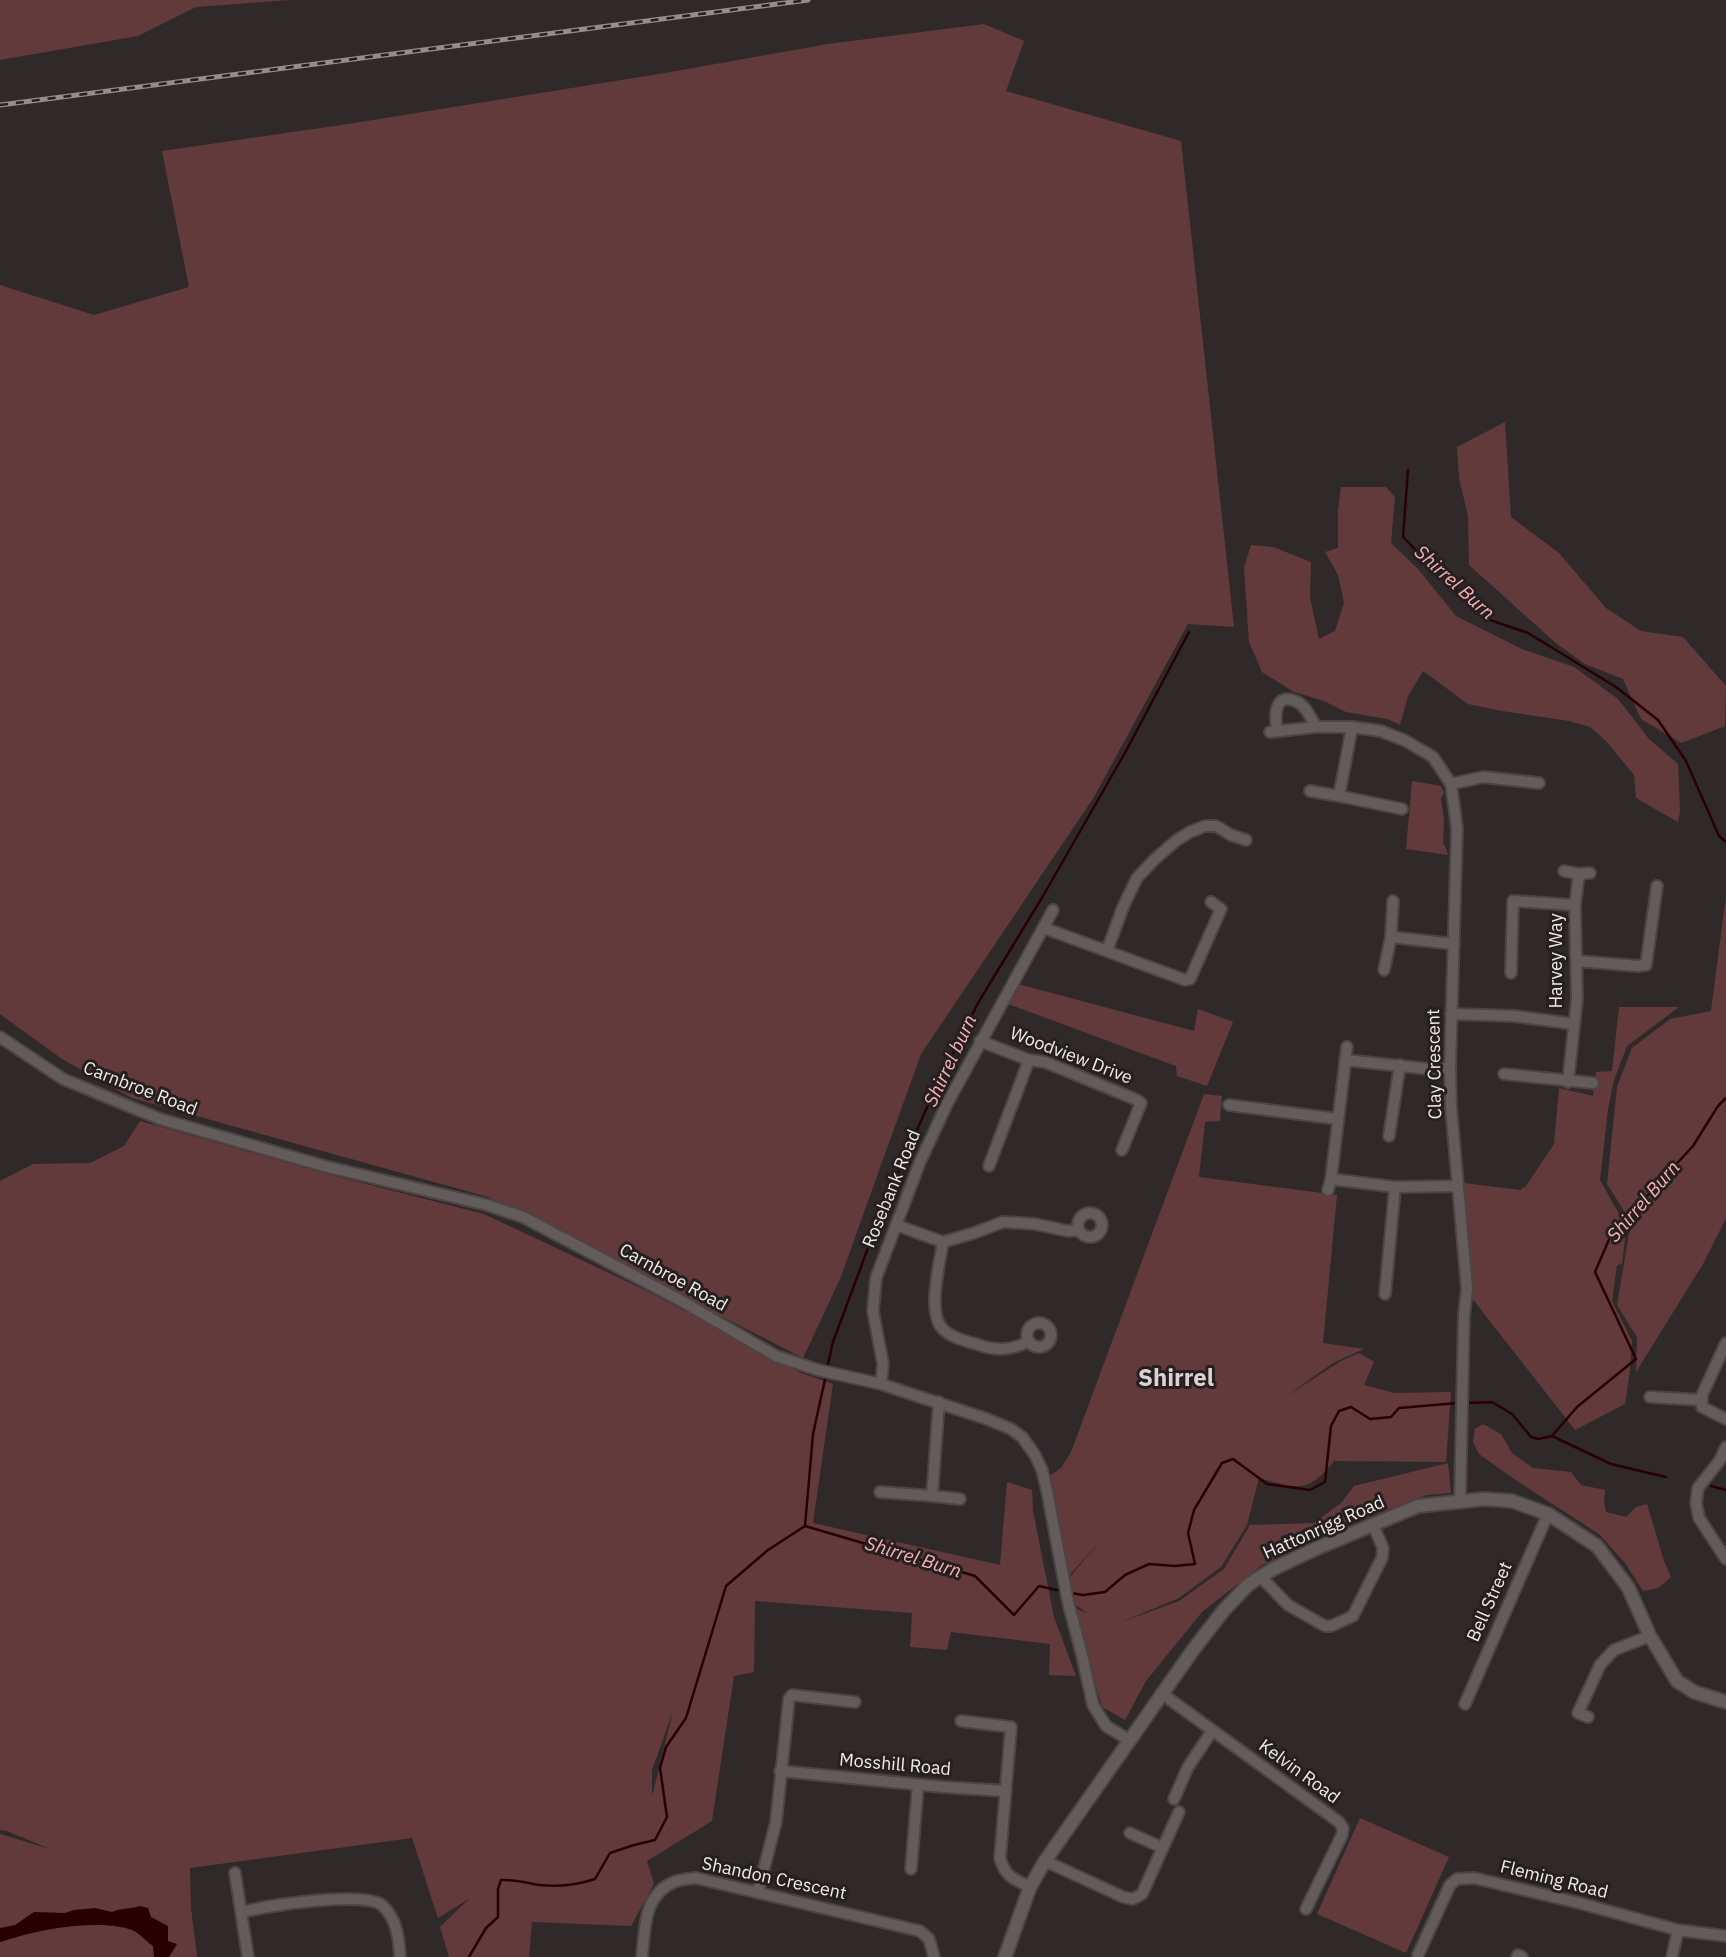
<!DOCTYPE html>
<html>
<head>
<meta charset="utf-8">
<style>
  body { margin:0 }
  canvas { display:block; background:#302929 }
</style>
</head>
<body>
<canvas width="1726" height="1957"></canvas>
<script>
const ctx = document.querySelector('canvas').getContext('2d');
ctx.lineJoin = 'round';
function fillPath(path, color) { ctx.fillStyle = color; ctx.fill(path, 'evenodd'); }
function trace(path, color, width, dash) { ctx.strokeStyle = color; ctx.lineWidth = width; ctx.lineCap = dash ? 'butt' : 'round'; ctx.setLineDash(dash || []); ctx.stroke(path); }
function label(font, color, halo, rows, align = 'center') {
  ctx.font = font + ' "IBM Plex Sans",sans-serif'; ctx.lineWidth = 6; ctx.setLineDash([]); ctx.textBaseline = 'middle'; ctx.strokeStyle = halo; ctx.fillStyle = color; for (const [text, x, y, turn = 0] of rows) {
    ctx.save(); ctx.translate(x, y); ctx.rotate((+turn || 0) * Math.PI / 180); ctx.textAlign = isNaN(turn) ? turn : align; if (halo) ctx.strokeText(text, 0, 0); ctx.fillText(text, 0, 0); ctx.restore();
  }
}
const green = new Path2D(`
  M0,0H289L196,7L138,36L0,60Z
  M984,24L1024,41L1006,91L1181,141L1234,627L1188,624L1094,797L921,1054L840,1279L803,1358L488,1197L132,1098L62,1059L0,1014V285L94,315L189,287L162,151L348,124L665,73L828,44Z
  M1505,422L1511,517L1559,553L1606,608L1641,631L1683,637L1726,686L1725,726L1681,743L1641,719L1623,679L1585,664L1557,644L1469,565L1468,516L1459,478L1457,447Z
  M1341,487H1386L1395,497L1391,543L1418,569L1456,616L1522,649L1574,667L1618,699L1649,739L1678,764L1680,812L1678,822L1636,798L1634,775L1606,741L1590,727L1569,721L1502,711L1468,704L1423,671L1408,696L1400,725L1387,719L1346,712L1324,701L1294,692L1262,672L1249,642L1244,568L1251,545L1273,547L1311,562L1310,598L1319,639L1335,631L1344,603L1338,575L1325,552L1338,548V511Z
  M1412,781L1441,786L1444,793L1441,798L1444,820L1443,844L1445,845L1448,855L1406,849Z
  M1726,896V1218L1703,1264L1636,1372L1637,1337L1617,1305L1631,1222L1607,1184L1617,1087L1632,1048L1670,1019L1711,1011Z
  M1018,984L1194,1031L1198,1009L1233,1022L1207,1086L1177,1076L1176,1066L1008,1004Z
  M1619,1007H1679L1627,1046L1614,1080L1608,1109L1600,1180L1624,1223L1621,1238H1625L1622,1264L1617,1265L1612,1301L1632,1341L1630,1370L1625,1404L1575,1430L1464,1288L1456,1182L1520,1190L1526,1186L1554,1144L1559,1088L1593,1096L1596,1072L1612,1071Z
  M1204,1094L1222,1096L1220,1121L1205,1122L1199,1177L1337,1195L1323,1343L1364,1349L1333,1363L1285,1397L1341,1361L1359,1353L1374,1362L1364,1385L1395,1393L1451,1392L1446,1462L1334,1461C1307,1495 1296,1488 1259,1478L1247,1525L1221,1567L1179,1598L1119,1623L1179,1601L1224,1569L1250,1525L1314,1523L1341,1503L1354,1486L1448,1463L1451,1493L1427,1495L1336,1529L1262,1565L1202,1612L1146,1681L1125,1720L1102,1707L1074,1608L1087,1613L1076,1605L1069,1578L1103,1538L1068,1577L1048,1477L1061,1468L1071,1452Z
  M140,1121L323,1173L484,1214L647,1291L801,1373L833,1384L813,1523L1000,1565L1007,1482L1032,1490L1033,1511L1054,1617L1076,1676L1049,1675L1050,1644L951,1632L947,1650L910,1647L912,1613L755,1601L754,1672L734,1676L712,1821L647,1861L654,1884L631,1926L532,1922L529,1957H449L440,1927L470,1898L438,1918L412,1838L190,1868L191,1908L197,1957H0V1834L50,1849L7,1831L0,1830V1181L33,1164L90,1163L124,1146ZM673,1711L653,1793L652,1794V1770Z
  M1483,1424L1501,1434L1512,1453L1533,1468L1571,1472L1581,1485L1605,1490L1604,1500L1606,1512L1626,1517L1636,1507L1647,1504L1664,1561L1671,1577L1658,1588L1643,1591L1625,1563L1599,1534L1517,1481L1479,1454L1473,1442L1475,1429Z
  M1360,1818L1449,1857L1406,1953L1317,1914Z`);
const water = new Path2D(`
  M140,1906L148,1908L151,1917L168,1926V1941L177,1944L169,1957H154L153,1946C147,1942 142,1936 136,1932C127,1927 114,1926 104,1925C67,1924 34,1931 0,1942V1928L15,1925L34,1912L65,1913L74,1910L95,1908L112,1912C121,1908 130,1909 140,1906Z`);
const stream = new Path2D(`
  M1408,470L1403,537L1448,583L1490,620L1528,633L1616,687L1658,720L1686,761L1719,836L1726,842
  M827,1368L833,1342L884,1205L932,1096L978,1003L1043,896L1126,751L1189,632
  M1465,1403L1492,1402L1512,1414L1531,1437L1538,1439L1552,1436L1577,1407L1636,1359L1595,1272L1611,1235L1693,1146L1718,1106L1726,1098
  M1552,1436L1611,1464L1666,1477
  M1711,1486L1726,1490
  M805,1526L813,1434L826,1375
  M1071,1593L1083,1595L1105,1592L1125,1575L1149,1564L1175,1566L1195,1564L1188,1533L1194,1510L1222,1463L1233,1459L1267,1484L1310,1490L1325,1482L1331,1426L1339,1411L1351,1407L1370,1419L1391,1417L1399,1408L1458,1403
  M469,1957L486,1928L498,1917V1889L501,1880C515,1879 526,1883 540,1885C558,1887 577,1885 595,1879L610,1853L634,1845L655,1840L667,1817L660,1768L666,1747L686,1718L726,1586L768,1550L805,1526L975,1576L1014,1615L1039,1586L1061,1591`);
const minor = new Path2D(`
  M1352,727L1339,796L1402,809
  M1277,731C1275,719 1273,692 1295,701C1305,704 1311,718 1316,727
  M1270,732L1316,727H1352L1381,731L1406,741L1433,757L1451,784L1457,828L1450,1068L1451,1107L1467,1289L1464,1315L1460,1500
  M1451,784L1483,777L1539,783
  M1310,791L1339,796
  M1564,871L1579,874L1590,873
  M1575,905L1579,874
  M1044,928L1185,980L1190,979L1221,909L1211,902
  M1391,937L1393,901
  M1107,951L1123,907L1137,878L1155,859L1177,840L1190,832L1205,826H1216L1231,835L1246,840
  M1577,961L1638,966L1646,965L1657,886
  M1384,970L1391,937L1454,944
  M1511,973L1513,901L1575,905L1577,1000L1568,1082
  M1451,1014L1514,1016L1574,1024
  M0,1037L63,1079L160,1119L324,1166L487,1205L523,1217L678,1299L776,1356L818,1370L881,1384L987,1419L1011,1429L1022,1437L1035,1455L1042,1470L1047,1491L1068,1602L1082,1655L1093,1705L1106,1726L1129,1740
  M980,1041L1029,1060L1045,1062L1137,1100L1141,1103L1122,1150
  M1345,1060L1429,1069L1450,1068
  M1504,1074L1593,1083
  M1229,1105L1338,1119
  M1389,1136L1400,1065
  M989,1166L1029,1060
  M1331,1179L1395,1187L1458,1186
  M1328,1190L1331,1179L1347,1047
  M1078 1225a12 12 0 1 1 24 0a12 12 0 1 1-24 0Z
  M896,1225L943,1242C940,1262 927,1311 942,1328C950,1337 965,1341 976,1344C995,1351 1011,1351 1029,1341
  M943,1242L974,1233L1003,1222L1035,1224L1068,1231L1079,1230
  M1385,1294L1395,1187
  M1027 1335a12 12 0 1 1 24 0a12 12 0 1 1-24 0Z
  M1726,1343L1702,1395V1407L1726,1419
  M881,1384L883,1364L873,1311L876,1278L920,1162L947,1104L1053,910
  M1650,1397L1702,1400
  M939,1402L932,1496L960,1499
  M1726,1447L1720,1460L1698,1488L1696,1503L1699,1518L1726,1559
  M880,1492L932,1496
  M1260,1576L1288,1605L1325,1626H1331L1353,1616L1382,1558L1383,1548L1373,1525
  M1161,1693L1339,1822L1343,1828L1342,1835L1306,1909
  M1465,1704L1548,1514
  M1588,1717L1578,1713L1600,1665L1614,1650L1650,1636
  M961,1721L1011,1727L1000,1858C1005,1877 1014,1879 1030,1887
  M780,1771L943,1787L1006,1791
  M1174,1799L1188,1767L1212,1731
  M1130,1833L1163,1848
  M1045,1861L1123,1897L1133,1899L1142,1894L1179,1812
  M911,1869L918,1785
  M235,1873L248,1957
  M758,1892L776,1822L789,1699L792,1695L855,1702
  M242,1912C266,1906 365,1890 383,1906C397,1920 399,1938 400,1957
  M1418,1955L1450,1885L1457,1879L1474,1878L1579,1903L1678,1930L1726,1936
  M642,1957C645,1929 643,1895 674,1882C680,1879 689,1879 696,1878L920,1931L929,1939L934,1957
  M1517,1957L1518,1955L1522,1957
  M1672,1957L1678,1930`);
const tertiary = new Path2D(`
  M1005,1957L1030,1887L1045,1861L1193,1650L1224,1610L1249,1584L1273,1569L1315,1549L1418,1506L1484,1499L1512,1501L1548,1514L1597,1546L1628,1587L1650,1636L1677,1681L1694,1692L1726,1702`);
const rail = new Path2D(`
  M0,105L808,0`);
const streetNames = [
  ["Harvey Way",1557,961,-90],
  ["Woodview Drive",1071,1056,21],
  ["Clay Crescent",1435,1064,-91],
  ["Carnbroe Road",140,1089,21],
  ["Rosebank Road",892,1189,-68],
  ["Carnbroe Road",673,1278,29],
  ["Hattonrigg Road",1324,1528,-24],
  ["Bell Street",1490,1602,-66],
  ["Mosshill Road",895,1765,5],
  ["Kelvin Road",1299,1772,36],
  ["Shandon Crescent",774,1879,12],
  ["Fleming Road",1554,1880,14]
];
const waterNames = [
  ["Shirrel Burn",1454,583,42],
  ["Shirrel burn",951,1061,-65],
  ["Shirrel Burn",1644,1202,-49],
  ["Shirrel Burn",913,1558,17]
];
const districtNames = [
  ["Shirrel",1176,1379]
];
fillPath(green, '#623a3b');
fillPath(water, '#280004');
trace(stream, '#280004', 2.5);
trace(minor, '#4c4545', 14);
trace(tertiary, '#4c4545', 16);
trace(minor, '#645b5b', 10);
trace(tertiary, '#645b5b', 12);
trace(rail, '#938d8d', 5);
trace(rail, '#261f1f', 2.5, [8]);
label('18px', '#f0ebeb', '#261f1f', streetNames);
label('italic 19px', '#fbb2b4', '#261f1f', waterNames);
label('bold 24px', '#dcd2d2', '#261f1f', districtNames);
</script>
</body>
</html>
